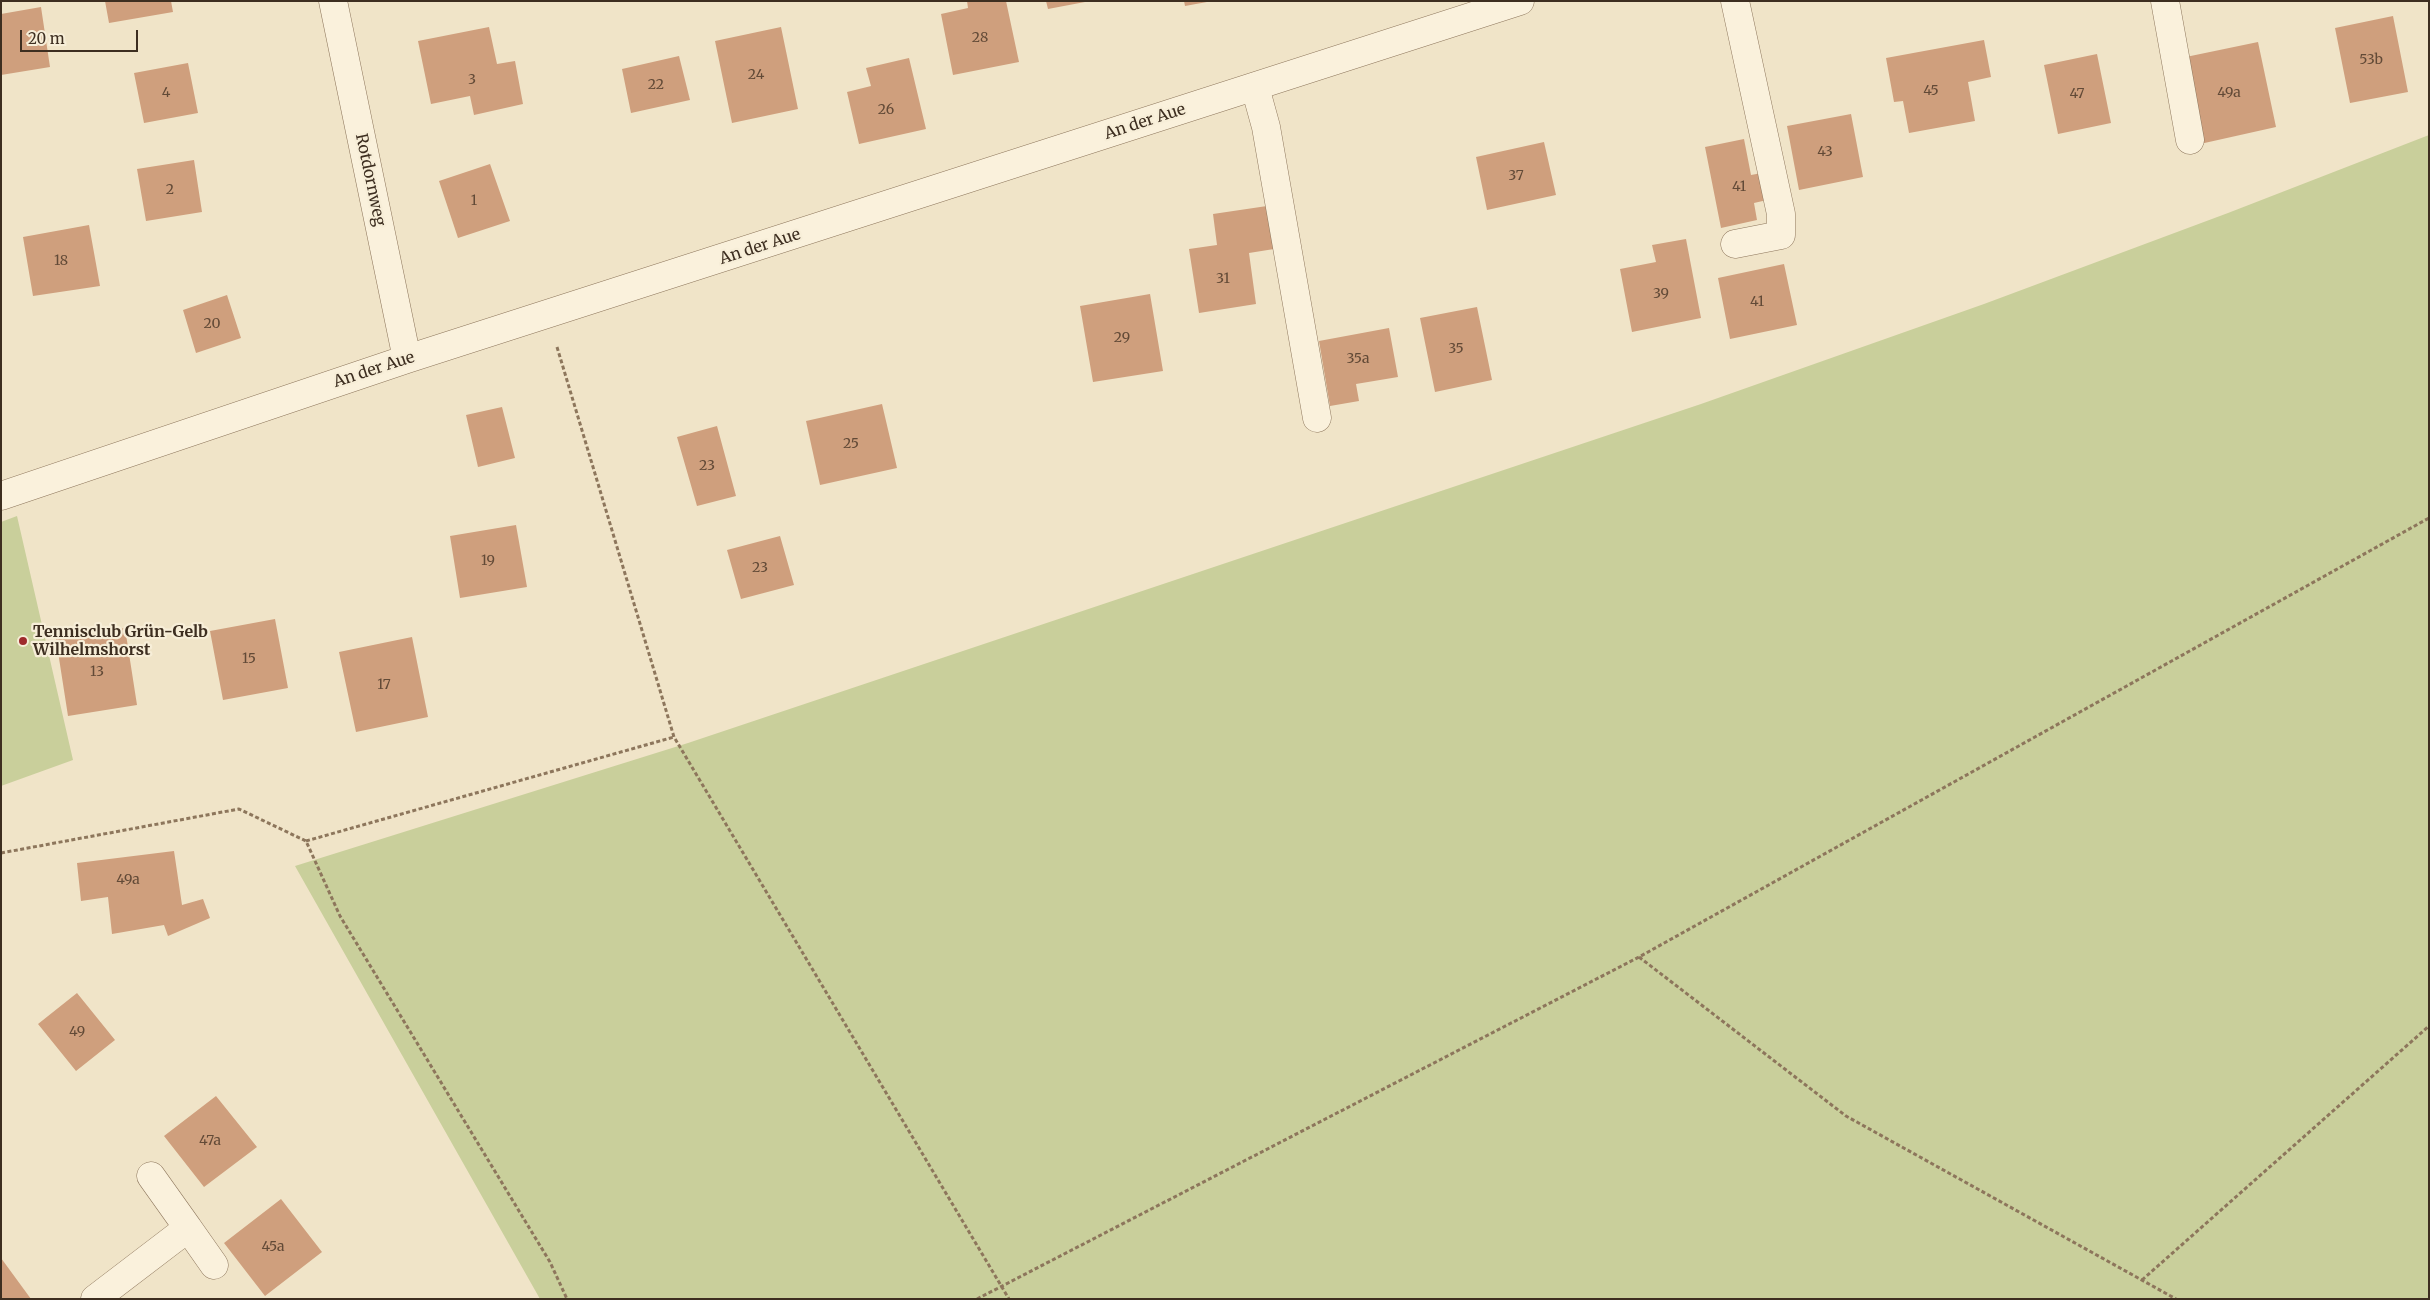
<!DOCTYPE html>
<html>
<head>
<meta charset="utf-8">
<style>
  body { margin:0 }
  #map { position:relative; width:2430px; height:1300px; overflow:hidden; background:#f0e4c8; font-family:Merriweather,serif }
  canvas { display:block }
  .frame { position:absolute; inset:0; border:2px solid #3d2e20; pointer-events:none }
  .scale { position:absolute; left:20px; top:30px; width:118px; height:22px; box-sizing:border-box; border:2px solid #3d2e20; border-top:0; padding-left:6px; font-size:15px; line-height:18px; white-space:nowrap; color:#3d2e20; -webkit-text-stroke:4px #f7eed8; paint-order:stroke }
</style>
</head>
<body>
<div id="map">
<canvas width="2430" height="1300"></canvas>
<div class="frame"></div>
<div class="scale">20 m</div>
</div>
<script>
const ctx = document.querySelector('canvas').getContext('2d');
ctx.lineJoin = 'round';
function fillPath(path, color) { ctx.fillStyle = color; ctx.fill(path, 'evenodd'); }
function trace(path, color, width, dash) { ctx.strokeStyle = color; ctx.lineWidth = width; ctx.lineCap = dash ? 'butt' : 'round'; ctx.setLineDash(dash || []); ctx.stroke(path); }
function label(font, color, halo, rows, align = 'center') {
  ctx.font = font + ' Merriweather,serif'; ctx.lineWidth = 4.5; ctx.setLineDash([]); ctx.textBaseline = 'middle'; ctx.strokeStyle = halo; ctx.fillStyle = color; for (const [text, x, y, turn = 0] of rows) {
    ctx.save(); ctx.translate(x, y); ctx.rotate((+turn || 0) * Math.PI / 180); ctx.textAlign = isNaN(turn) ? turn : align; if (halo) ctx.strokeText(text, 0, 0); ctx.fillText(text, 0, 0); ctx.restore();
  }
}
const green = new Path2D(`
  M2429,135V1299H540L295,866L688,743L1701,404L1984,304L2228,213Z
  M17,516L73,760L1,786V522Z`);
const building = new Path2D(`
  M105,1H171L173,12L109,23Z
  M967,1H1006L1019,62L953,75L941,14L968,8Z
  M1046,1H1085V2L1048,9Z
  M1184,1H1207V2L1185,6Z
  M41,7L50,67L1,75V14Z
  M2393,16L2408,92L2350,103L2335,28Z
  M489,27L497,64L515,61L523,104L474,115L470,96L431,104L418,41Z
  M781,27L798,109L732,123L715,41Z
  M1984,40L1991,77L1968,82L1975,121L1909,133L1903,101L1894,102L1886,58Z
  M2258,42L2276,127L2200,144L2181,58Z
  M2097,54L2111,123L2058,134L2044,65Z
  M679,56L690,100L631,113L622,69Z
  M909,58L926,129L859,144L847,92L871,86L866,68Z
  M188,63L198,113L144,123L134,73Z
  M1851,114L1863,177L1799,190L1787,126Z
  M1744,139L1751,175L1762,173L1767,200L1754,203L1757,220L1721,228L1705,147Z
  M1544,142L1556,195L1487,210L1476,157Z
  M194,160L202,212L146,221L137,169Z
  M490,164L510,221L458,238L439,181Z
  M1267,206L1274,249L1249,253L1256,304L1199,313L1189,249L1217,245L1213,214Z
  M89,225L100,286L33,296L23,237Z
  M1686,239L1701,318L1632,332L1620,269L1656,262L1652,245Z
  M1784,264L1797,325L1730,339L1718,278Z
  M1150,294L1163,371L1093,382L1080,306Z
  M227,295L241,338L196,353L183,310Z
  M1477,307L1492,380L1435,392L1420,318Z
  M1389,328L1398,377L1356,384L1359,401L1330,406L1319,341Z
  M882,404L897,468L820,485L806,421Z
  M502,407L515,458L478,467L466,415Z
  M717,426L736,496L697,506L677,437Z
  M516,525L527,587L460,598L450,536Z
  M780,536L794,585L741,599L727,550Z
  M275,619L288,688L223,700L210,631Z
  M125,628L137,705L68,716L56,639Z
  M412,637L428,717L356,732L339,652Z
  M174,851L182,905L203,899L210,918L168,936L164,925L112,934L108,897L81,901L77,863Z
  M77,993L115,1040L76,1071L38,1024Z
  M216,1096L257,1147L204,1187L164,1136Z
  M281,1199L322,1252L265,1296L224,1243Z
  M1,1258L31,1299H1Z`);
const path = new Path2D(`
  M557,347L674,737L1009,1299
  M306,841L674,737
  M1,853L239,809L306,841L340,916L550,1262L567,1299
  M1639,957L1846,1116L2176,1299
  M2142,1280L2429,1026
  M977,1299L1639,957L2429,518`);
const minor = new Path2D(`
  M333,1L407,359
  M1735,1L1781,214V235L1735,244
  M2165,1L2190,140
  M1255,87L1266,127L1317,418
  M1,496L407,359L1520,1
  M188,1228L214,1265
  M95,1299L188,1228L151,1176`);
const markers = [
  [23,641,5,"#9e2a2b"]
];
const numberNames = [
  ["28",980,38],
  ["53b",2371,60],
  ["24",756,75],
  ["3",472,80],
  ["22",656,85],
  ["45",1931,91],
  ["4",166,93],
  ["49a",2229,93],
  ["47",2077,94],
  ["26",886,110],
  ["43",1825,152],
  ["37",1516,176],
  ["41",1739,187],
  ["2",170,190],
  ["1",474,201],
  ["18",61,261],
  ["31",1223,279],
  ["39",1661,294],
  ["41",1757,302],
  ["20",212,324],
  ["29",1122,338],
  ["35",1456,349],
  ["35a",1358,359],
  ["25",851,444],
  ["23",707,466],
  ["19",488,561],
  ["23",760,568],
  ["15",249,659],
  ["13",97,672],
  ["17",384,685],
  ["49a",128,880],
  ["49",77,1032],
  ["47a",210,1141],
  ["45a",273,1247]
];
const streetNames = [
  ["An der Aue",1145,122,-18],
  ["Rotdornweg",370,180,78],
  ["An der Aue",760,247,-18],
  ["An der Aue",374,370,-18]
];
const poiNames = [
  ["Tennisclub Grün-Gelb",33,632],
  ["Wilhelmshorst",33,650]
];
fillPath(green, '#c9cf9b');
fillPath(building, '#cf9f7d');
trace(minor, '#8d765c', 29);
trace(path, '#8d765c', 3, [4, 2.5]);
trace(minor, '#faf1dc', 28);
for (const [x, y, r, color] of markers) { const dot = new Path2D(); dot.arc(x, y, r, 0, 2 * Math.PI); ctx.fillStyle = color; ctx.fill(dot); trace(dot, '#f7eed8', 2); }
label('14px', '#624a37', null, numberNames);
label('16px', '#3d2e20', '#f7eed8', streetNames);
label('bold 16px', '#3d2e20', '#f7eed8', poiNames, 'left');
</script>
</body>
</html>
